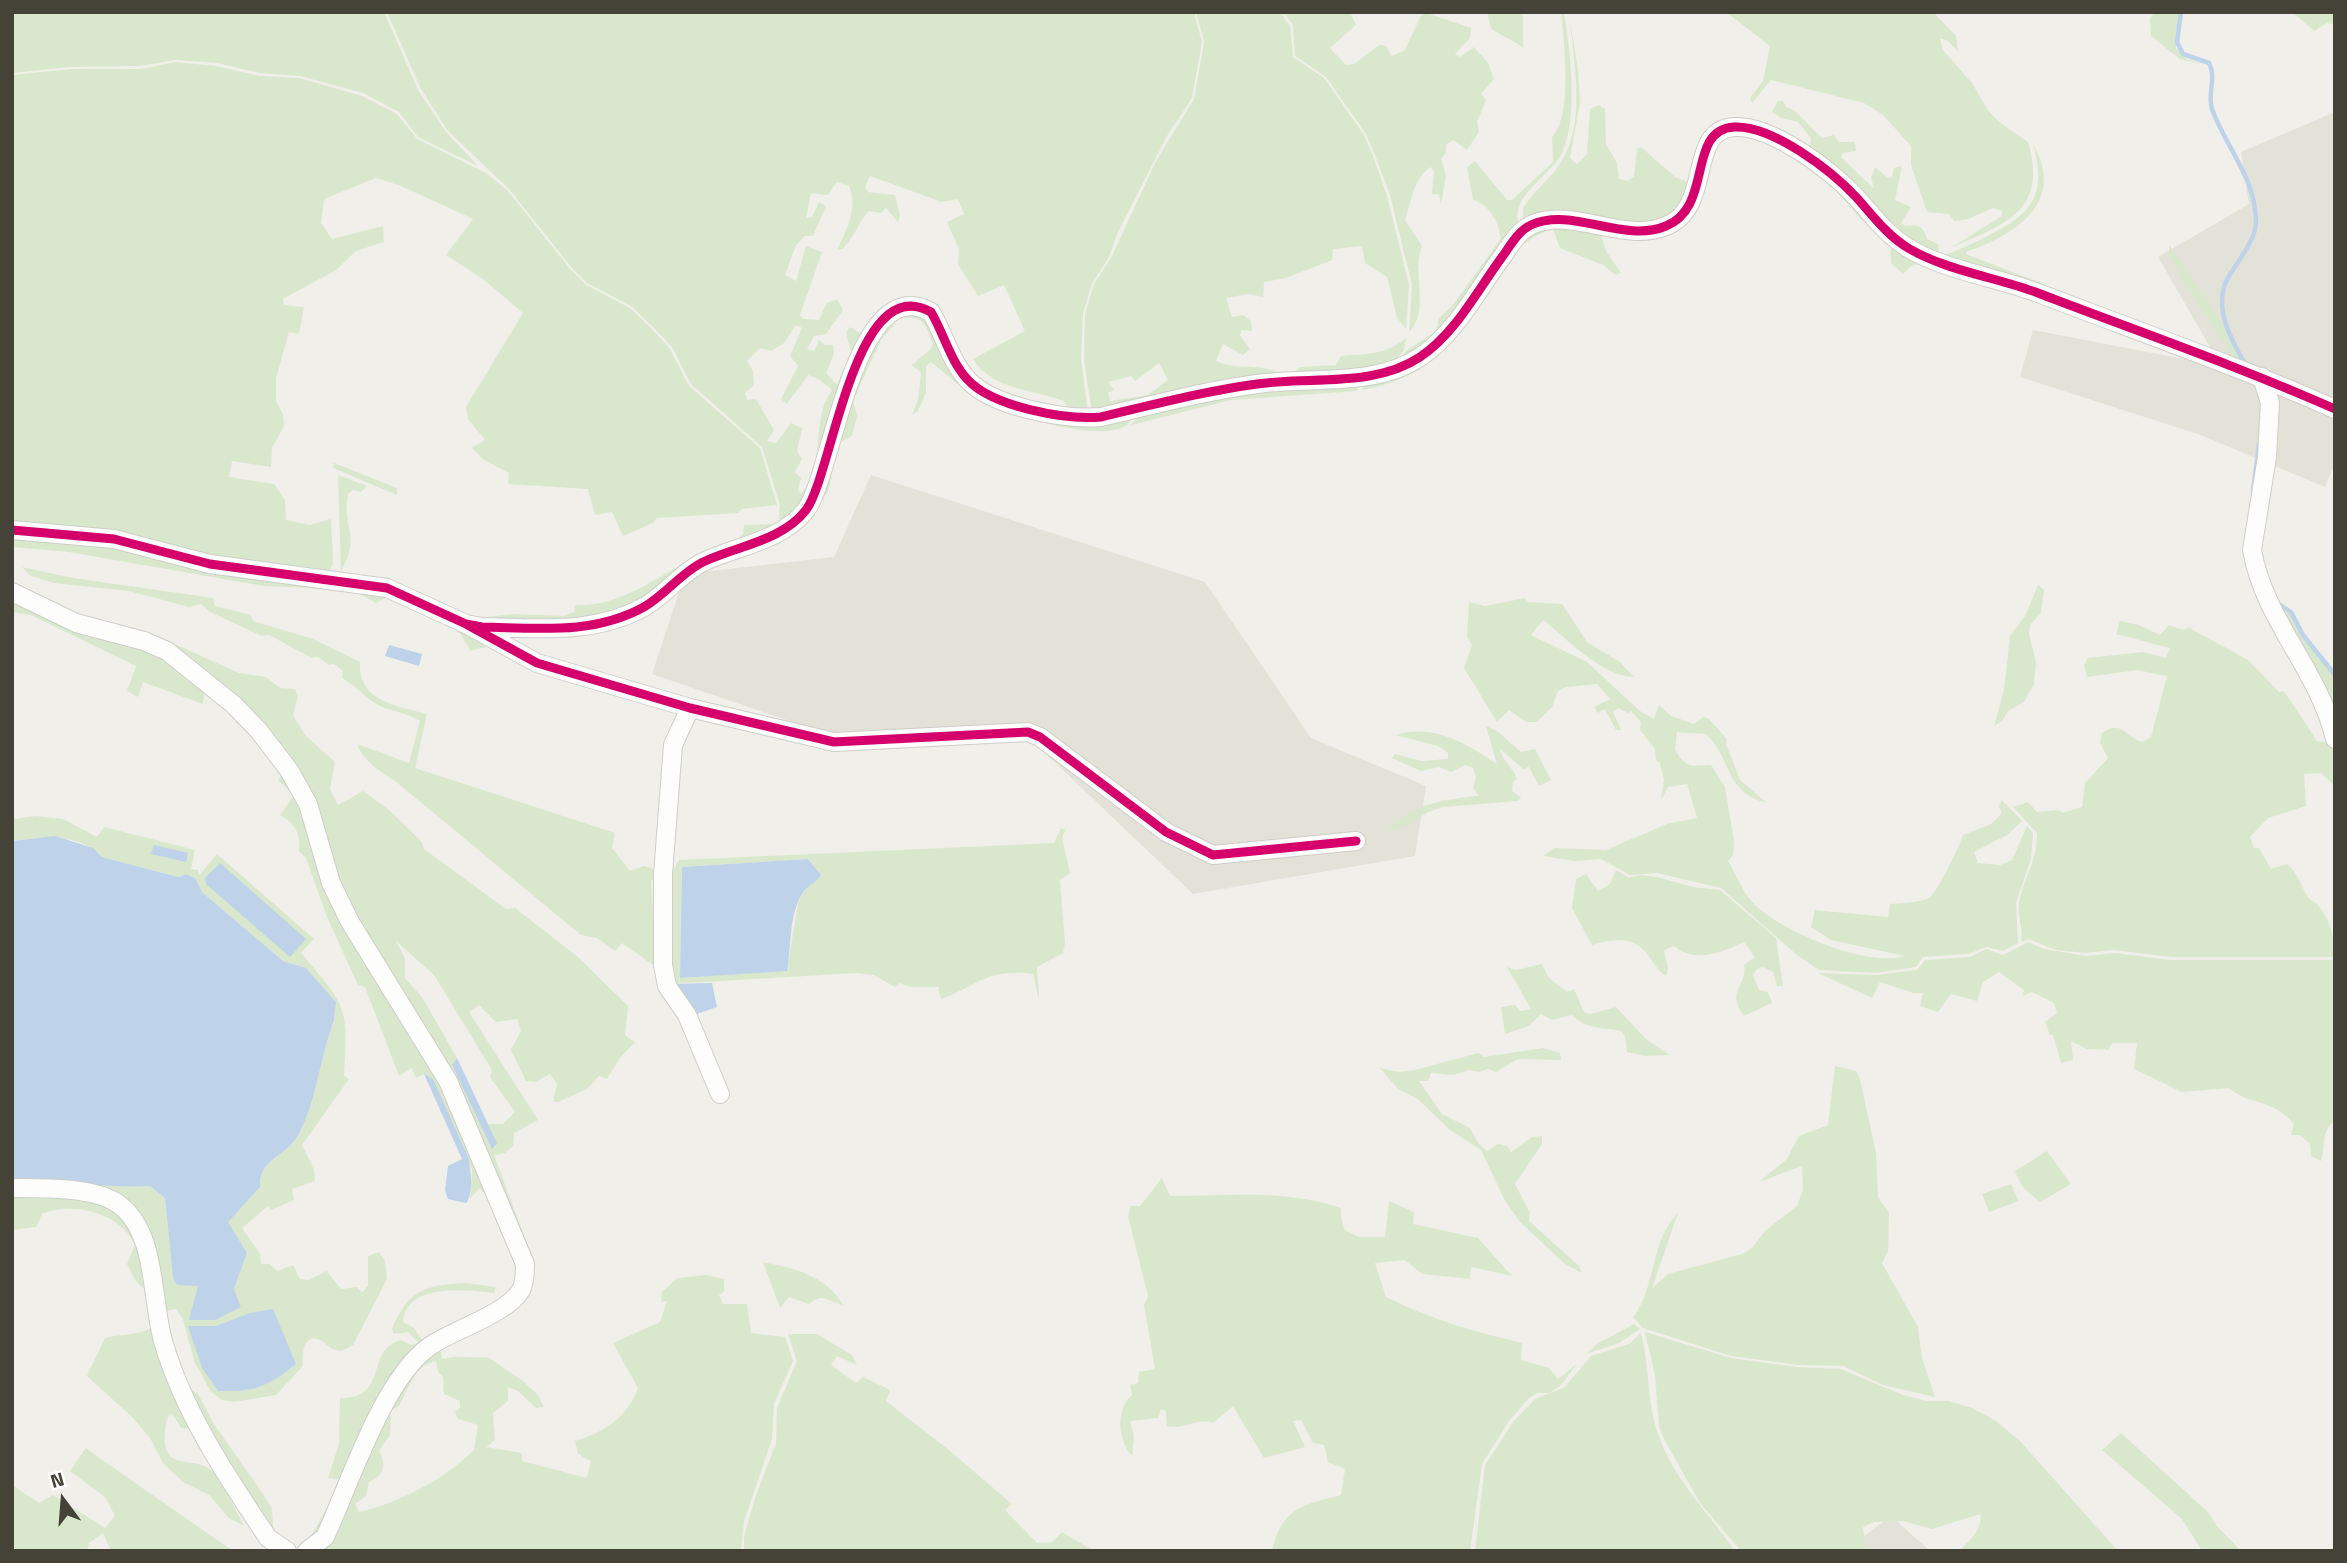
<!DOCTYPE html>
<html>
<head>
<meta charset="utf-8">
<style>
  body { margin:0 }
  #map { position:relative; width:2347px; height:1563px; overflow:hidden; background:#f0efea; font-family:"Titillium Web",sans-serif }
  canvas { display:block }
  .frame { position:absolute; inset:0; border:14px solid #454237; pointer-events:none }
  .north { position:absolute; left:28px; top:1465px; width:70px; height:70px; -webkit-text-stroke:5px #fff; paint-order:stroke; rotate:344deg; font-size:19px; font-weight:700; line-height:28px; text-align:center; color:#454237 }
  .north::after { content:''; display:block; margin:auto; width:24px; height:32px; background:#454237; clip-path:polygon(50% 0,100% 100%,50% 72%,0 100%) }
</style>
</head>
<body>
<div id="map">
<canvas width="2347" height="1563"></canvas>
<div class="frame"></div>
<div class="north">N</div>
</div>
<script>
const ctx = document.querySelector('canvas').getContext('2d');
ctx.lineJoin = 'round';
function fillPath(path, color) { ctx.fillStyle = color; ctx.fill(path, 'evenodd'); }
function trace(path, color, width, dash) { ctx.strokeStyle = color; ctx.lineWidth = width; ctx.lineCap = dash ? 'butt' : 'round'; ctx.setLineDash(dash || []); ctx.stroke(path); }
const residential = new Path2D(`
  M2335,112V463L2325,487L2198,434L2020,377L2033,330L2221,366L2158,257L2249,204L2241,152Z
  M871,475L1205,582L1311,738L1426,786L1415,856L1193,894L1023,732L839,738L652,674L685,574L834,557Z
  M1891,1516L1930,1551H1844Z`);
const green = new Path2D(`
  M12,12H384L418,90L447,133L478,166L418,137L399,112L363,93L300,76L260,73L217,63L175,60L141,66L70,67L12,73Z
  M387,12H1194L1202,42L1192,98L1167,136L1117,234L1109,257L1092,284L1083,313L1081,359L1088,413C1054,419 983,397 963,368C949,349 944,324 930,304C875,280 838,400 827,439C823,456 821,476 813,491C807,503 798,517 784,521L779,519L780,505L762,447L691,384L672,347L653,327L631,306L587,283L572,268L509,189L448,131L421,89ZM870,176L942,202L958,199L964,214L947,222L959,249L958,264L978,296L1004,285L1025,331L973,359C992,390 1032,389 1064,401L1070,411C1034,405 985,398 964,365C951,345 945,322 931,302C898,288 882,314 860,333L850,327L846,333L851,352L837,385L826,373L834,354L833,345H825L819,340L814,351L807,349L814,336L826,334L843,310L837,299L827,303L819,320L803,319L800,315L822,252L806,246L796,281L785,275L796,245L805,236H813L826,206L819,202L812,217L806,218L811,193L828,195L837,182L849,186C858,207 847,230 837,250L843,249C853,237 859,224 868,211L881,213L886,208L898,222L900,216L895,195L868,192L865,187ZM796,325L802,328L790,356L798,366L781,399L787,404L808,375L820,380L832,390C809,421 829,461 801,494L798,490L801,478L795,472L802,459L797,451L802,428L791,423L776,443L767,441L774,430L756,399L747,400L745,393L754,385L753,371L747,361L760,348L771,351L784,343Z
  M1196,12H1280L1290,26L1293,57L1324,78L1364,135L1373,156L1387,196L1409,285L1406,329L1397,318L1387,277L1365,263L1362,246L1333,249L1332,260L1286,278L1264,282L1263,297L1248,294L1226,298L1232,317L1243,315L1251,321L1252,331L1242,330L1240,335L1250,349L1243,355L1223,344L1216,361C1233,369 1245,365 1262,368C1278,370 1275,375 1296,372L1300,367L1336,365L1341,356C1367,354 1385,355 1406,338L1404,350L1392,365L1092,414L1084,359L1085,314L1094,284L1111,258L1156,161L1194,99L1204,42ZM1159,363L1168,380L1148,395L1110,401L1108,393L1114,390L1108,382L1131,376L1135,381Z
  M1283,12H1350L1356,25L1330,48L1346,65L1354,64L1379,45L1387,46L1391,56L1404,51L1423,12L1471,28L1470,38L1455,54L1460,57L1474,47L1488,63L1494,79L1481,94L1486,100L1477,122L1479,132L1467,150L1453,140L1446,145V153L1441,159L1446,175L1441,205L1439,194H1432L1434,172L1431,167C1414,176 1411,203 1405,220L1422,246C1411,272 1431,310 1409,332L1412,285L1390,195L1375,155L1366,134L1326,77L1295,56L1293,25Z
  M1487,12H1523V47L1491,29Z
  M1561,12H1564C1570,51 1579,117 1562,153C1551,176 1509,196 1519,224L1437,339L1398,362L1406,351L1436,331L1439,318L1452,306L1500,240C1502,226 1488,203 1473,200L1467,167L1475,161L1507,200H1512L1553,162L1552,137C1573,116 1564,42 1561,12Z
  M1726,12H1933L1956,36L1958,51L1948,41L1940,38L1943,50L1972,83L1988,110L1999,122L2028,142C2049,214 2002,224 1947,250L2002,216V211L1993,208L1968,219L1954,221L1949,214L1927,212L1911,165V146L1883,115L1864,103L1771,80L1752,103L1750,98L1763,81L1770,46Z
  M2155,12H2179L2176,48L2186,59L2209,66L2180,59L2151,36L2150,18Z
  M2292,12H2335V25L2327,23L2314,31Z
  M1570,21L1578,70L1580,102L1570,158L1577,164L1587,154L1590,109L1599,105L1605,109L1606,144L1617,163L1619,179L1628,181L1634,176L1637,149L1641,147L1675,177L1688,182C1705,152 1689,122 1737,119L1810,146L1811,138L1798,122L1781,118L1772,112L1778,101H1783L1786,107L1794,110L1822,138L1834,135L1839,142H1855L1856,151L1843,153L1841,157L1874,189L1871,177L1875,167L1888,178L1892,177L1894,168L1902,166L1895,200L1911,207L1901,223L1905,226C1919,225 1922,224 1927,239L1938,244L1939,252L1913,247L1839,176L1726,124L1689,198L1665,222L1523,225V208C1533,191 1551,179 1561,162C1586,123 1574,64 1570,21Z
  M175,62L216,66L260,76L299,78L362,96L397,114L417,139L486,173L507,190L570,269L586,285L630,308L652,329L670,349L689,386L760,448L777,505L742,509L738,513L657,518L653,523L623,536L612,512L595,515L588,489L508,484L509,473L484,460L472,448L485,440L468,419L466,407L523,313L483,279L446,255L473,219L401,186L376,178L324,199L321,223L332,239L383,226L384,242L356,251L336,270L283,299L284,305L304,307L299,334L289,332L276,378V401L283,414L284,426L272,448L271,467L232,461L229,477L274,484L285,500L286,520L310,525L331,519L333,563L328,575L12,525V75L70,69H141Z
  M1744,130C1810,145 1840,194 1885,237C1865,228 1854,210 1839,194C1818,170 1790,149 1760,141C1750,138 1739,135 1728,138C1698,148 1717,218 1664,236C1645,243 1620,237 1601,235L1606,251L1621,273L1616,275L1603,265L1560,248L1553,229C1503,243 1488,299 1458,335C1433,367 1400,383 1362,390L1367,379C1430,369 1460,321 1495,272C1510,250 1521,229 1548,222C1593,227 1674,254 1696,201C1705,182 1703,158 1714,139L1731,131Z
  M2033,144C2067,203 2015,235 1966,252V254L2232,357L2180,277L2179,270L2169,256V245L2224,325L2245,368L1938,257C1954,253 1969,245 1984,238C2031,214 2048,198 2033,144Z
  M1890,239L2225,373L1988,283L1920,264L1911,266L1903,274L1891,263Z
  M926,312L951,361L1017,408L1136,414C1133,417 1129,424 1125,426C1095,443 1012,415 983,401C964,391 948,375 931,362L926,366V393L918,411L912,415L918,400L921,372L911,365L930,350L933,345C927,325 922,313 899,319L881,340L853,401L857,416L852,436L839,443L828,492L803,524L858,370L893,314Z
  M1360,381L1357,391L1231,400L1131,425L1141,413L1217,394Z
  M334,463L397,488V495L333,468Z
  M338,475L367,486L361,492L353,490L348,494C341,527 362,536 341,571Z
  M782,524L640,604L591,620L466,619L514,614L563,616L574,612L575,605C617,607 651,581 687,562C704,553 721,547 738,539L743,534L744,525Z
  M12,533L68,537L386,591L505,654L488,646L471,651L460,634L448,624L389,596L376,603L353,590L264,586L69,552L12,547Z
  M22,567L73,578L213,598L215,606L251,615L253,621L313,639L360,662C358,701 396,706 427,714L415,768L615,833L612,848L630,871L644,866L661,871L660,877L651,880L656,967L622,943L615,951L597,938L581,935L395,781C381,772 362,760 357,744L409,763L420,721C406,712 392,712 378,705C364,697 356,686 342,678L343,671L334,664L329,665L318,657L312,658L269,635L262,636L210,612L201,604L189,607L129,591L54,583L31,576Z
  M2038,585L2044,590L2041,613L2030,625L2029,634L2036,662L2034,684L2024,702L2008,711L2002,721L1994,726L2004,690L2010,636L2025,616Z
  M12,594L144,643L205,689L203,704L143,682L138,697L127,691L136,666L31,615L12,612Z
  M1525,598L1528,602L1562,604L1587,642L1620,662L1634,677C1601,676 1569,640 1543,620L1531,635L1587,662L1640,711L1654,719L1659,705L1671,716L1694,724L1703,717L1709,719L1727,739L1726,744L1740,780L1767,803C1724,792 1733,760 1706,734L1677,732L1675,750C1688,770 1690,765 1711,765L1725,787L1734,841L1733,855L1728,861C1736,874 1743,893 1754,904C1781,931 1867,968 1905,956L1831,940L1811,927L1815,910L1888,917L1890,904C1901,903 1918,903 1929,898C1936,895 1960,845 1963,835L1991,824L2002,813L1999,806L2002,800L2022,821L2007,835L1974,852L1978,863L2000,865L2012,860L2027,826L2033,833L2031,859L2016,903L2018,943L2003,951L1987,947L1968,954L1923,957L1916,967L1876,973L1819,970L1797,955L1721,888L1657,873L1630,875L1601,859L1575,861L1543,856L1554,848L1606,850L1667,824L1697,818L1687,784L1668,787L1661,800L1664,780L1660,763L1656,760L1655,749L1640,730L1641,722L1631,711L1628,713L1618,708L1613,712L1621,730H1616L1605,709L1598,713L1594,707L1610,699L1597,684L1566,687L1558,691L1552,707L1537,722H1526L1509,710L1497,722L1464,668L1472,645L1467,637L1469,602L1485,606Z
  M2280,606L2290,614L2302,636L2335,677V722Z
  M2120,621L2139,625L2160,635L2169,625L2184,630L2188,627L2248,660L2279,692L2284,691L2317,741L2333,744L2335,786L2321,773L2304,774L2306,806L2268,818L2250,837L2254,848H2259L2271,869L2287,864C2299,874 2300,885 2308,897C2313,904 2311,898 2317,904C2330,918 2335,939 2335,957H2171L2114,950L2086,953L2056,950L2028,939L2021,942C2024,928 2017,917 2019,903C2023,879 2038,860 2037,833L2013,807L2028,802L2037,812L2058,810L2063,813L2082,807L2085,783L2108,758L2100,743L2102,733C2122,719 2125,737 2142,742L2151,737L2167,676L2137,670L2087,677L2084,665L2088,658L2143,652L2166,658L2170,648L2116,634Z
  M109,623L168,641L239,673L266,677L280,688L295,689L298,696L293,715L305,735L335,762L330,789L338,805L363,791L388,809L422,842L424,849L506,909L515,908L578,957L628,1006L625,1035L635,1042L620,1058L607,1079L599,1076L587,1089L558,1102H553L557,1084L550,1074L535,1082L526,1081L511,1050L521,1031L517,1019L496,1022L479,1005L469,1012L538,1120L514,1133L513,1146L505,1153L494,1155L529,1249V1267L517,1228L348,910L321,834L250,715ZM396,941L434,975L492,1070L490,1077L515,1112L503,1124H488L497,1143L452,1066L457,1058L422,997L405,978V959Z
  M1486,726L1497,731L1521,752L1535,749L1551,780L1539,786L1529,767L1523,769L1500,749C1503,762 1513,767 1517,779L1513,782L1512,791L1521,797L1518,801L1443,807L1428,812L1406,827L1386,831C1411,804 1445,799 1479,796L1473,788L1476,777L1473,768L1465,765L1451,772L1439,767L1421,771L1392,758L1395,754L1422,761L1448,759V753L1438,746L1395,735C1434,723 1466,743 1497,764Z
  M285,771L314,839L427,1051L518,1268L488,1196L479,1188L470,1199L472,1170L424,1074L416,1078L412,1068L399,1076L365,987L358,985L327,917L306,858L299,851C301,833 295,824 280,815L294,795L278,780Z
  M36,816L63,819L97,837L104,827L195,850L191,869L198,870L199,875L217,854L314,939L301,953C346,1006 349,1006 344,1076L349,1079L302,1145L314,1170L315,1181L292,1189L294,1200L271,1210L268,1206L242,1228L260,1254L261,1264H270L277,1271L293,1265L300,1279L309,1280L327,1271L341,1289L357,1287L362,1292L368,1286V1256L379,1252L385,1261L387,1279L353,1345C347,1348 343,1352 336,1350C330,1349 327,1344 322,1341C303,1331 302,1354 303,1366L276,1395L234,1402L222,1400L211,1392L194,1361L183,1319L176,1309L160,1312L126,1205L12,1185V1179C59,1178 104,1189 150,1186L165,1198L173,1278L198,1285L241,1307L234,1289L247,1253L227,1222L260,1187C259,1160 285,1157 297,1137C315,1109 320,1056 334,1022L336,1002L306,968L283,961L201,891L195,878L186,874L178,877L102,857C78,832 43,837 12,841V819ZM189,1326H216L202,1368Z
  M1061,828L1065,830L1062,838L1070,873L1060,880L1065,943L1063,953L1037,967L1039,1000L1033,974C986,968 980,985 941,999L938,987H912L899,983L895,987L874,975L856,973L670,984L672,872L679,860L1054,843ZM808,859L821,875L807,887L798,903L787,970L680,978L682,867Z
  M1616,870L1629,878L1640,875L1657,877L1693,887L1720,890L1776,938L1783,986H1777L1773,972L1763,967L1757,969L1753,975L1759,990L1768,992L1772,1003L1744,1016C1725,990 1748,986 1744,965L1755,957L1744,942C1723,952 1695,964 1674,946L1664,950L1668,968L1666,976C1657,970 1654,963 1648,955C1633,935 1613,939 1592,945L1572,908L1576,879L1586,874L1598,891L1610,884Z
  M2028,942L2044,949L2087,956L2115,953L2171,960H2335V1120C2320,1133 2326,1145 2321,1161L2311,1156L2310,1144L2300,1135H2291L2294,1124C2273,1098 2247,1105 2229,1088L2182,1092L2134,1069L2137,1043H2112L2108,1050L2087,1049L2071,1041L2073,1060L2061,1063L2053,1035H2050L2045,1022L2057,1013L2054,1003L2032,992L2023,996L2024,990L1999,972L1983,982L1977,1001L1951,994L1938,1012L1920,1006L1923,993H1914L1880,982L1872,998L1818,973L1877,975L1917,970L1925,960L1970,957L1986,949L2003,955Z
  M1542,964L1549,978L1567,992L1574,989L1584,1012L1590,1014L1616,1007L1647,1040L1670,1055L1644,1056L1627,1052L1625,1036L1621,1031C1603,1027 1586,1030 1572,1015L1552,1020L1541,1014L1529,1026L1505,1034L1501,1007L1515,1005L1520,1011L1531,1009L1507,967L1516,970Z
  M1543,1048L1560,1053L1561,1060L1518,1059L1496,1072L1488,1069L1479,1072L1469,1070L1454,1075L1431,1073L1428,1081H1419L1442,1114L1470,1128L1478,1143L1487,1151L1498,1144L1507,1146L1511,1152L1532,1137L1542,1136V1144L1515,1184L1530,1213L1529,1221L1579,1266L1582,1273L1565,1264L1520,1222L1504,1199L1481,1150L1450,1130L1418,1099L1398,1089L1380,1068L1398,1072L1415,1070L1478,1053L1484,1057Z
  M1835,1066L1856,1071L1860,1079L1876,1153L1878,1197L1889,1213L1888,1251L1882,1263L1918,1327L1922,1358L1935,1397L1883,1385L1843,1366L1798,1365L1731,1356L1643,1328L1633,1317C1656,1289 1650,1240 1678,1213L1652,1288L1668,1274L1742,1254L1752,1248L1765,1231L1797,1206L1803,1190L1802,1166L1759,1182L1787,1159L1799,1136L1828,1125Z
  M2047,1151L2071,1184L2040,1202L2023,1188L2015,1171Z
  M1162,1178L1170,1196C1228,1196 1285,1189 1341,1208V1218L1345,1230L1359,1237H1385L1389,1201L1414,1212L1413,1224L1478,1238L1512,1276L1471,1267L1470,1279L1422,1274L1405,1260L1375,1263L1386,1297C1430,1319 1475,1332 1522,1343L1521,1360L1549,1368L1558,1379L1577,1364L1561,1385L1550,1393H1537L1529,1398L1509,1421L1482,1464L1470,1551H1272C1281,1508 1303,1505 1341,1495L1345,1469L1328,1462L1324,1445L1313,1443L1301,1420L1293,1421L1305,1447L1264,1458L1233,1406L1213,1423C1198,1417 1184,1430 1167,1426L1166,1411L1161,1409L1158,1418L1130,1421L1134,1436L1132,1456C1118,1440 1115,1410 1132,1395L1130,1385L1138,1383L1139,1372L1155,1369L1144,1305L1148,1296L1128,1216L1131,1206H1140Z
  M2011,1184L2019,1201L1989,1212L1982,1194Z
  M12,1192L101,1200L134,1230L150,1295L135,1280L127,1264L135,1245C121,1213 73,1201 42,1214L36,1227L12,1230Z
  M763,1262C794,1268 827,1276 843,1305C826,1301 824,1292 809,1304L789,1297L780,1308Z
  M706,1275L724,1279V1292L719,1295L723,1304H747L751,1333L785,1337L793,1361L774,1404L772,1439L744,1521L741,1551H325L327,1537L383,1414L434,1347L441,1352L442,1359C462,1354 469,1359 488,1357L523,1381L538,1395L544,1407L536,1408L518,1391L508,1387V1401L493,1413L495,1440L486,1447L522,1453V1461L587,1478L591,1461L578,1454L575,1441C603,1433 628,1417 638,1388L613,1343L660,1322L667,1301L661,1302L662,1292L677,1278ZM436,1361L438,1372L443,1377L444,1394L460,1401V1408L455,1412L458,1419L478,1425L474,1450C443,1480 401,1502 359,1512L355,1504L366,1496L369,1482C384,1475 387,1465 379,1451L390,1435L391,1410L399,1406C409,1389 413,1366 436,1361Z
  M465,1283L496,1287L494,1293C468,1290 406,1282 403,1322L414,1328L424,1343L323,1531L308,1542L342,1480L328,1478L339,1444L340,1398C390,1399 364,1350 401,1340L411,1345L419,1343L408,1332L394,1334L392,1329C408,1290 425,1285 465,1283Z
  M156,1323L197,1429L181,1428L172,1413C165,1419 166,1424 165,1432C161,1476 198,1452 215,1474C227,1489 235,1510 244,1526L229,1518L209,1495L183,1482L163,1463L150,1438L133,1418L87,1376L105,1338C122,1333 144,1337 156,1323Z
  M1634,1324L1640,1329L1619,1343L1586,1354L1597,1344Z
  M1645,1332L1731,1358L1797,1367L1841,1369L1903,1395L1927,1401H1948L1972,1408L1996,1421L2020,1441L2118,1551H1959C1969,1541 1983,1530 1980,1514L1932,1529L1903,1521L1874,1522L1863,1527L1866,1551H1741L1700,1503L1664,1439L1659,1426L1655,1375Z
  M1641,1333C1649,1363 1647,1395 1655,1424C1668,1473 1706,1510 1735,1551H1475L1485,1465L1514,1421L1535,1399L1565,1387L1591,1356L1629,1344Z
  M788,1334H817L852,1355L857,1365L837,1356L831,1365L856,1383L863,1377L890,1390L886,1401L950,1451L1012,1504L1005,1510L1037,1543L1052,1542L1062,1532L1094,1551H744V1537L755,1498L776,1443L777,1408L797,1361Z
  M180,1382L198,1394L214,1424L263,1494L272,1509L274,1538Z
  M2121,1433L2209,1513L2216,1525L2241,1551H2202L2182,1519L2102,1450Z
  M86,1448L98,1457L233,1551H111L103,1533L89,1543L87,1551H12V1485L39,1503L53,1495L105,1528L115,1516L105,1497L70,1471Z`);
const water = new Path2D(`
  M389,645L422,654L419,666L385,656Z
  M55,836L93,848L102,857L178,877L186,874L195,878L202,892L283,961L306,968L336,1002L334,1021C320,1056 316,1106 297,1137C285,1157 259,1159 260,1187L228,1222L247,1253L234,1289L241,1307L215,1320H189L198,1286L177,1285L173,1278L165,1198L150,1186C104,1189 59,1178 12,1179V841Z
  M154,845L188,853L186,862L151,854Z
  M808,859L821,875C817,882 810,884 805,890C788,912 792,944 787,971L680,978L682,867Z
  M220,863L306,939L290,957L206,884L205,878Z
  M712,983L717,1007L691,1016L670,984Z
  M457,1058L497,1143L492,1149L452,1065Z
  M424,1074L433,1079L468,1157C471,1169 474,1194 466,1203L448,1199L445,1190L448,1166L462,1159Z
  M273,1309L296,1364C267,1387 255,1392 218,1391L202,1368L188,1326H216L250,1313Z`);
const stream = new Path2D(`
  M2181,12L2177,42L2183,54L2209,63C2217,79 2207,93 2212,109C2226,148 2256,178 2256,222C2256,234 2248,246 2242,256C2237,265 2229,274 2225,284C2215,312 2232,341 2245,364
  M2253,491L2259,444
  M2246,555L2253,584
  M2276,602L2291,612L2303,635L2335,675`);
const minor = new Path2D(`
  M2262,377L2270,403L2267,457L2252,550C2265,622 2318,668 2335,739
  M12,530L114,539L210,564L387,588L466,624L537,663L690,708L834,742L1028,732L1040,737L1166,832L1213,855L1356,841
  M12,592L76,623L144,641L167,651L234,705L259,731L289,770L308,804L331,883L350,922L448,1081L525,1264C525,1272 525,1283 521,1290C506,1315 454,1329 430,1346C383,1379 350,1483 325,1537L307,1551
  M466,624L482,627C538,628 593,635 644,607C665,595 681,573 703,562C737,546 782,541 806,510C833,474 854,269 931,312C944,334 950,360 967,379C992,407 1065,420 1101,417C1152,405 1205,391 1257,384C1309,376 1374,388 1420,357C1455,334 1477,291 1502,257C1510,246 1518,231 1531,225C1573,206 1623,244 1666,226C1714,207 1686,130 1734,127C1772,125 1831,170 1857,198C1873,216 1887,235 1908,248C1947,271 1996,277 2038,293C2137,331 2238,366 2335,409
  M690,708L673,745L663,874V965L667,986L687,1015L720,1094
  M12,1188C41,1188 93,1187 117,1203C157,1230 151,1298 163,1341C183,1411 227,1477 268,1538L287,1551`);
const cycleway = new Path2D(`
  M12,530L114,539L210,564L387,588L466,624L537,663L690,708L834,742L1028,732L1040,737L1166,832L1213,855L1356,841
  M466,624L482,627C538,628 593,635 644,607C665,595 681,573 703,562C737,546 782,541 806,510C833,474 854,269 931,312C944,334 950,360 967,379C992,407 1065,420 1101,417C1152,405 1205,391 1257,384C1309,376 1374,388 1420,357C1455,334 1477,291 1502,257C1510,246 1518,231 1531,225C1573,206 1623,244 1666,226C1714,207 1686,130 1734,127C1772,125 1831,170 1857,198C1873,216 1887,235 1908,248C1947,271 1996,277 2038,293C2137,331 2238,366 2335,409`);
fillPath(residential, '#e3e2d8');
fillPath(green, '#d9e8cc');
fillPath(water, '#bed2ea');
trace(stream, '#bed2ea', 4.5);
trace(minor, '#cecdc8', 20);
trace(minor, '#fdfdfc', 18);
trace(cycleway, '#d6006c', 9);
</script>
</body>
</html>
